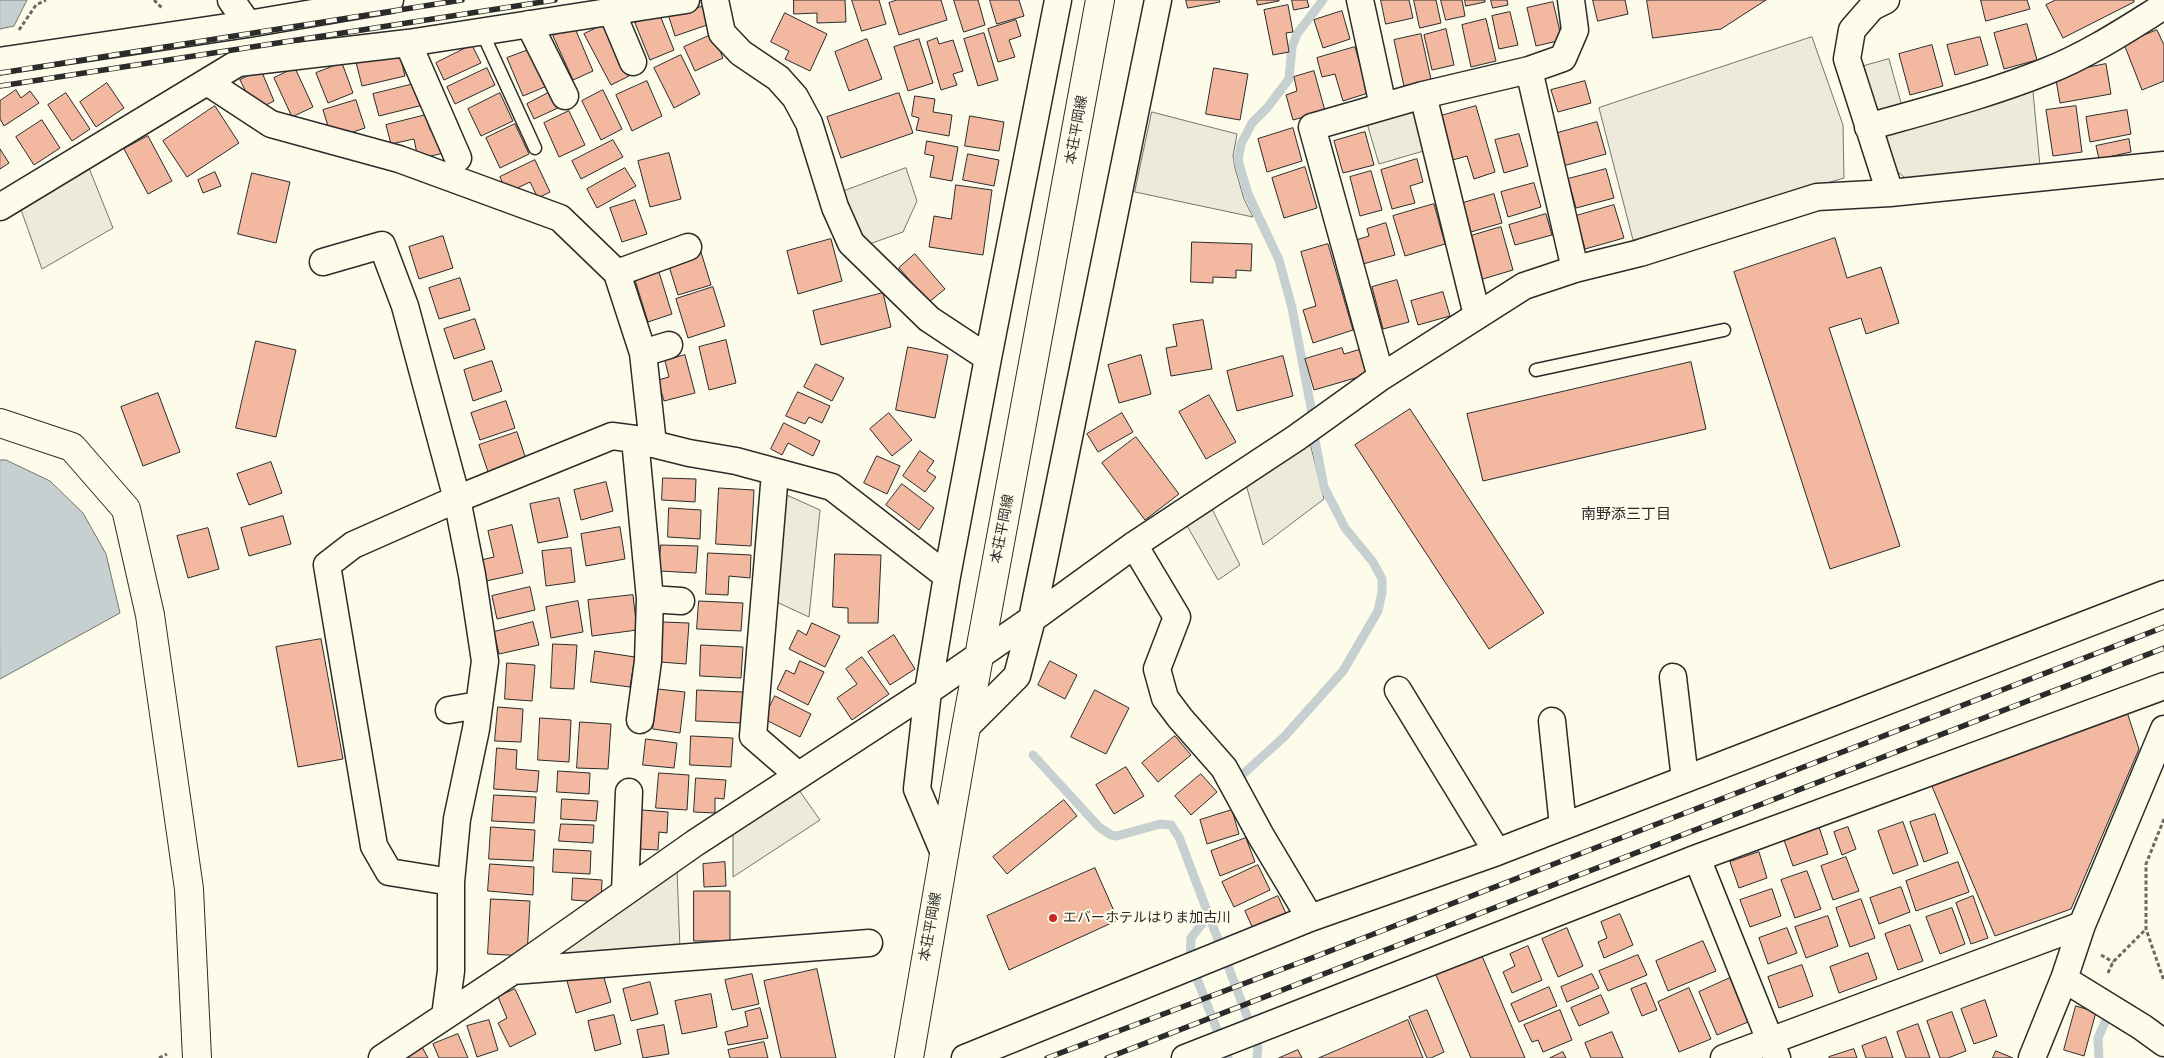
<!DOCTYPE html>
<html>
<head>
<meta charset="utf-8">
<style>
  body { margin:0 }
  canvas { display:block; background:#fdfbea }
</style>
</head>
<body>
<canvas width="2164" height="1058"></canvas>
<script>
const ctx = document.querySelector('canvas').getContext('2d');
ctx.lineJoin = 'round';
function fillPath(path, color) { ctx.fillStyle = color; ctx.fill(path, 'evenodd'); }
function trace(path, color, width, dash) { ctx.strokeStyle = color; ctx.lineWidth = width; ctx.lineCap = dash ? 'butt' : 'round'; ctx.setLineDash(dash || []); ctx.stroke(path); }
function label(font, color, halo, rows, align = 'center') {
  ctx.font = font + ' "DM Sans","Noto Sans JP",sans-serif'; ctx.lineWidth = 4; ctx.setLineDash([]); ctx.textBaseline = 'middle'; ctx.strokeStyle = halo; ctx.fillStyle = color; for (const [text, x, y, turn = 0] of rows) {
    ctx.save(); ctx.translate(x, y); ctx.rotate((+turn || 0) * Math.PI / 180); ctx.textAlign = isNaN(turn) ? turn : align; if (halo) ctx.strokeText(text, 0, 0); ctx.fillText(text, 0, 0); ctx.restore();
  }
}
const parking = new Path2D(`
  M1812,37L1843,125L1844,178L1633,240L1599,108Z
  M1889,59L1903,110L1877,116L1864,66Z
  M2032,81L2040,166L1909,181L1893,168L1882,129Z
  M1409,109L1417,113L1427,150L1379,164L1366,120Z
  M1152,112L1237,134L1233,156L1235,168L1244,199L1253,217L1135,192Z
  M87,163L113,228L42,269L19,204Z
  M906,168L917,201L903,232L864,246L839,193Z
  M1309,439L1324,499L1263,545L1245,481Z
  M780,492L820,510L809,617L770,599Z
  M1210,505L1240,565L1218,580L1186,524Z
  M799,790L820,820L733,877V834Z
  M677,869L680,949L559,961L558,953Z`);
const water = new Path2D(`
  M0,0H27L14,26L0,29Z
  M0,460H6L50,481L83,513L106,554L120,613L0,679Z`);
const stream = new Path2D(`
  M1312,413L1292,308L1279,260L1248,194L1238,160L1241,144L1252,123L1267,108L1289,79L1292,47L1297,34L1323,0
  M1033,755L1099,827L1111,835L1117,836L1160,824L1171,825L1179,837L1258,1045L1257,1058
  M1242,775L1284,737L1343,671L1378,611L1382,592V579L1373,562L1345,528L1324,487L1315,440
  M1209,915L1191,938L1190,961L1228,1058
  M2099,1058L2098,1038L2105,1022`);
const building = new Path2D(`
  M794,0H845L846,22L817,23V13L794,14Z
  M852,0H879L886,24L862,31Z
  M897,0H941L947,20L899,35L889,3Z
  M954,0H978L985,25L964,32Z
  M990,0H1019L1024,16L997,24Z
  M1186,0H1219L1220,2L1188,8Z
  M1257,0H1279V1L1258,5Z
  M1292,0H1307L1309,7L1294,10Z
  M1381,0H1409L1413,18L1386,24Z
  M1414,0H1436L1441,23L1420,28Z
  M1441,0H1462L1465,16L1446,20Z
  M1465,0H1485V2L1466,6Z
  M1491,0H1507L1508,5L1493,8Z
  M1593,0H1625L1628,14L1598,21Z
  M1647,0H1766L1721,29L1653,38Z
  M1981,0H2027L2030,9L1986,21Z
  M2056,0H2134V2L2063,38L2046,5Z
  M1553,2L1562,40L1536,46L1527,8Z
  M706,5L713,23L675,36L667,11L686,12Z
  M1288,5L1293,32L1286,33L1289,52L1273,55L1264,10Z
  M1342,11L1350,39L1323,48L1314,20Z
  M1510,12L1518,45L1499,49L1492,16Z
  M659,13L674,50L650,60L635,23Z
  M785,13L827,34L810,71L785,59L789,51L771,42Z
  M1486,19L1496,61L1471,67L1462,25Z
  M1016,20L1021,36L1009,40L1015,57L998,62L988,29Z
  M2027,24L2037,60L2004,69L1994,33Z
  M603,25L629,76L611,85L584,34Z
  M574,26L593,71L573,80L553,36Z
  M1446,29L1454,65L1432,70L1424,35Z
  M2157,30L2164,45V81L2142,90L2124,44Z
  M984,33L998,80L978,86L964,39Z
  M713,34L723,58L695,71L684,47Z
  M1421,34L1432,84L1405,91L1394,40Z
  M1980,37L1988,65L1955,75L1947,45Z
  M937,38L939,44L953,40L963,71L953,74L957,85L941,90L927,42Z
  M867,39L882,79L849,91L835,52Z
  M919,39L933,83L908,91L894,47Z
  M472,45L481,63L444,80L436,63Z
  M1932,45L1943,86L1910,95L1899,54Z
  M1355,47L1368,93L1343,101L1335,74L1322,77L1317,58Z
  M531,49L547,86L523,96L507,58Z
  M399,52L405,76L362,86L356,62Z
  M681,55L700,94L674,108L654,68Z
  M342,63L353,93L328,103L316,73Z
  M2106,64L2111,94L2060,103L2055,74Z
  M295,68L313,107L292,117L274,78Z
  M487,68L495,85L455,104L447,87Z
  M1214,68L1248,74L1240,120L1206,114Z
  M261,70L274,101L260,108L246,92L240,80Z
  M1314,71L1325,111L1293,120L1286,95L1297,91L1294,77Z
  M647,81L662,116L632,131L616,95Z
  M1585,81L1591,103L1558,112L1551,90Z
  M107,83L124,108L96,127L80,102Z
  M418,83L423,105L379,116L373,94Z
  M16,90L21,98L30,91L39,103L4,126L0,119V101Z
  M603,90L622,129L601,140L582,101Z
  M552,91L560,107L534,119L527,104Z
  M66,93L90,129L72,141L48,105Z
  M500,93L513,121L481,136L468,109Z
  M899,93L913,133L841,158L827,117Z
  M915,96L935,99L933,112L952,115L949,136L916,130L919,118L912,116Z
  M356,100L365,128L332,139L323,110Z
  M215,106L239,143L187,177L163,141Z
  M1476,106L1495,172L1474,179L1467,156L1449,161L1437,117Z
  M2076,106L2082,152L2053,156L2046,110Z
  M2127,110L2131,134L2090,142L2086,117Z
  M569,111L585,145L559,157L544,123Z
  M426,115L430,130L438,128L444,153L418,159L414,139L391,144L386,125Z
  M970,116L1004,122L999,151L965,146Z
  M42,120L60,148L34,165L16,137Z
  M1597,122L1606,154L1563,166L1554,134Z
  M515,124L529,154L500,168L486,138Z
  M1293,128L1302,161L1267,172L1258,139Z
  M1365,132L1374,165L1343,173L1334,141Z
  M1519,134L1528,166L1504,173L1495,140Z
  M148,136L172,181L148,194L124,149Z
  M2129,139L2131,152L2099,159L2096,146Z
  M613,140L623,157L581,179L572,161Z
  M927,141L958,147L952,181L930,177L934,156L925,154Z
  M0,149L9,163L0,169Z
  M669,153L681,199L650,207L638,161Z
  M968,154L999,160L994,186L963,180Z
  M1417,159L1423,182L1410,186L1415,203L1392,209L1381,170Z
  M535,160L550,192L538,198L530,182L507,193L500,177Z
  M1305,167L1317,208L1284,218L1272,178Z
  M625,168L636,186L597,208L587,189Z
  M1606,169L1614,198L1576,208L1568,179Z
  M1371,171L1382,210L1360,216L1350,177Z
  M215,172L221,186L203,193L198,180Z
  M252,173L290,182L276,243L238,234Z
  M1534,183L1541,207L1508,217L1501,192Z
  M956,185L992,190L983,255L929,247L934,216L951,219Z
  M1494,194L1502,223L1464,234L1456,205Z
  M635,200L647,234L622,242L610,208Z
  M1434,204L1445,244L1405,256L1393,216Z
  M1614,205L1624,238L1585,249L1576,216Z
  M1546,214L1552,235L1515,245L1509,225Z
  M1386,223L1395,255L1363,264L1356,240L1369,236L1367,229Z
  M1501,227L1513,270L1476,281L1464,238Z
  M443,236L453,268L419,279L409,247Z
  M1835,238L1847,278L1881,267L1899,323L1866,334L1861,318L1829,328L1900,546L1830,569L1734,272Z
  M831,239L842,281L798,294L787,251Z
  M1192,242L1252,244L1251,271L1236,270V278L1213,277V283L1191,282Z
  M1328,244L1353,330L1313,343L1303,310L1316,306L1301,252Z
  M701,252L711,285L678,295L668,263Z
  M915,254L945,289L929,302L899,268Z
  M658,269L672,314L648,322L634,277Z
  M460,278L470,310L439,319L429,288Z
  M1397,280L1409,322L1383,329L1372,287Z
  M713,287L725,326L688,338L676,299Z
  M1443,292L1450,316L1418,325L1411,301Z
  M883,293L891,327L821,345L813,311Z
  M475,319L485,349L454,359L444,329Z
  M1203,320L1212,369L1171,376L1166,348L1177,346L1173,325Z
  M726,340L736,383L709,390L699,347Z
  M256,341L296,350L276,437L236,428Z
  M908,347L948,355L935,418L896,410Z
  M1342,348L1344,354L1361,349L1369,374L1314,390L1305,359Z
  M685,355L695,393L664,401L658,380L669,377L665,361Z
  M1141,355L1151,394L1119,403L1108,365Z
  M1283,356L1293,396L1237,411L1227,371Z
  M492,361L502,391L473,401L464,370Z
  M1691,362L1706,429L1483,481L1467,414Z
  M816,364L844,378L832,401L804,387Z
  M798,392L830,406L822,423L809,417L805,424L786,416Z
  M158,393L180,452L143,466L121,407Z
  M1209,395L1236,442L1206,459L1179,412Z
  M506,401L515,428L480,440L471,413Z
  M1410,409L1544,613L1489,649L1355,445Z
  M889,413L912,440L892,456L870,429Z
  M1122,413L1133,432L1098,452L1087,434Z
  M784,423L820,441L813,456L788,443L782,455L771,449Z
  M517,432L528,465L490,478L479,445Z
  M1136,437L1179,494L1145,520L1102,463Z
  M920,451L934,461L927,471L936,477L925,492L903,476Z
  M877,456L900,466L887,494L864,483Z
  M271,462L282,493L249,505L237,474Z
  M663,478L696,479L695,502L662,500Z
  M606,482L613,511L581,520L574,490Z
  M902,484L934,508L919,530L886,505Z
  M719,488L754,490L751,546L716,544Z
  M559,498L568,537L538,543L530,504Z
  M669,508L701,510L700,539L668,537Z
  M283,516L291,544L249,556L241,528Z
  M512,525L523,573L486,581L481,560L494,557L488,531Z
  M620,527L625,559L586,566L581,534Z
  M208,528L219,569L188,578L177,536Z
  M661,545L698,546L696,573L659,571Z
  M571,548L575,582L546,586L542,551Z
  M708,553L751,555L750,578L729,576L728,595L706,594Z
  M835,554L881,555L878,623H848V608L833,607Z
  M530,587L535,610L497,619L492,596Z
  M633,595L637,630L592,636L588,600Z
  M578,601L583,632L551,638L546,607Z
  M699,601L743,603L741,631L697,629Z
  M533,622L539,645L499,654L494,632Z
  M663,622L689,623L686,664L660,662Z
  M812,623L840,636L825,667L789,649L798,630L806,635Z
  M894,635L915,669L890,685L868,652Z
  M321,639L343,759L298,767L276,647Z
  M553,644L577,645L574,689L551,688Z
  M701,645L743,647L741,678L700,676Z
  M595,651L635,657L630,687L591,682Z
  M862,657L889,694L852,720L837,698L857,684L846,669Z
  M800,661L824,672L808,705L777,689L786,670L794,674Z
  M1050,661L1077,675L1065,699L1038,685Z
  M507,663L535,665L532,701L505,699Z
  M658,689L685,692L680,733L653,729Z
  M697,690L743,692L741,723L696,721Z
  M1095,690L1129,708L1106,754L1071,737Z
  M775,696L811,714L800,737L764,719Z
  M498,707L523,709L521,742L495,741Z
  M2126,709L2139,749L2071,909L1995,936L1931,784Z
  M540,718L571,720L569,762L538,760Z
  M580,722L611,724L608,769L577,768Z
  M691,736L733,738L731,767L690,765Z
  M1175,736L1191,755L1158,782L1142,763Z
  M646,739L677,743L674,768L643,765Z
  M497,748L517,750L516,769L539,771L537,792L494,789Z
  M1126,767L1144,796L1114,814L1096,785Z
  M558,771L590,773L589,794L557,792Z
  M659,773L689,775L687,810L656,808Z
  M1201,774L1217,792L1191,815L1175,796Z
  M696,778L726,780L724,799L715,798V813L694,812Z
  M494,795L536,797L534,823L492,821Z
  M562,799L598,801L596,821L561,819Z
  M1064,800L1077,816L1007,874L993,857Z
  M642,810L668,812L667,833L659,832L658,850L639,849Z
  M1232,810L1239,834L1207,844L1200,820Z
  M1935,814L1948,853L1924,862L1910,822Z
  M1903,822L1918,865L1893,874L1878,831Z
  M561,824L594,825L593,843L559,841Z
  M491,827L535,830L533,861L489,859Z
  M1819,827L1828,854L1793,866L1784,840Z
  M1848,827L1856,849L1842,855L1834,832Z
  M1246,838L1255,862L1220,876L1211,851Z
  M554,849L591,851L590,874L553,872Z
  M1759,852L1767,878L1739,888L1730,862Z
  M1846,857L1859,891L1833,900L1821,866Z
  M725,862L726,886L704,887L703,864Z
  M1958,862L1969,892L1916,911L1906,881Z
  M490,864L534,867L533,895L488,891Z
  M1258,865L1270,890L1234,907L1222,882Z
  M1095,868L1118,920L1009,970L987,916Z
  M1807,871L1821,909L1795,918L1781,880Z
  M573,878L602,880L601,902L572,900Z
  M1901,887L1910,912L1879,924L1870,898Z
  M1772,889L1781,916L1750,927L1740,900Z
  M694,891H730V941H694Z
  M1278,896L1288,918L1255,933L1245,911Z
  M1973,896L1988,938L1971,944L1956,903Z
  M491,899L530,901L527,956L488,954Z
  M1861,899L1875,938L1850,947L1836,908Z
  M1952,908L1965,944L1940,954L1926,917Z
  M1620,914L1633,945L1604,958L1598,942L1607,938L1601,922Z
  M1828,916L1838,946L1806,958L1795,927Z
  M1910,925L1923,961L1898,970L1885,934Z
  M1567,928L1583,966L1558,977L1542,939Z
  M1787,928L1797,953L1768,964L1759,938Z
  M1703,941L1716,971L1668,991L1656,961Z
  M1528,946L1542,980L1512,993L1503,972L1515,966L1510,954Z
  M1868,953L1877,979L1839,993L1830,967Z
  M1638,955L1647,975L1608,991L1599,971Z
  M1482,956L1525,1058H1471L1436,975Z
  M1802,965L1813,996L1779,1008L1768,977Z
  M817,969L836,1058H781L764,981Z
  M602,971L611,1002L576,1013L567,981Z
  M752,974L759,1004L732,1010L725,980Z
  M1592,974L1599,988L1567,1002L1561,987Z
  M1730,978L1748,1022L1717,1035L1699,992Z
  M650,982L658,1014L631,1021L623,989Z
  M1646,983L1657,1010L1642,1016L1631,989Z
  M1549,987L1557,1006L1519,1022L1511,1004Z
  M1689,988L1711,1039L1679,1052L1658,1002Z
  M515,989L536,1034L510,1047L498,1023L507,1018L498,997Z
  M711,994L717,1027L682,1034L675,1001Z
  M1601,995L1609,1013L1579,1026L1571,1008Z
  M1985,1000L1997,1036L1974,1044L1961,1009Z
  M2076,1006L2096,1012L2084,1056L2064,1050Z
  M760,1008L768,1038L728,1045L725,1032L748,1026L745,1012Z
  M1427,1010L1444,1052L1431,1058H1427L1409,1017Z
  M1560,1010L1572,1040L1543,1052L1538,1040L1532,1042L1524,1025Z
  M1952,1012L1966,1051L1948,1058H1940L1927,1021Z
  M614,1015L621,1044L595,1051L588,1021Z
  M489,1020L498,1050L477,1057L467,1026Z
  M1408,1020L1423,1058H1319Z
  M1918,1024L1930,1058H1906L1897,1032Z
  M664,1025L669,1054L643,1058L637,1030Z
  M1612,1032L1623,1058H1591L1585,1043Z
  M458,1034L468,1058H439L433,1044Z
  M1886,1037L1893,1058H1866L1862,1046Z
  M764,1042L768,1058H730L728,1050Z
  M422,1047L428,1058H409L407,1053Z
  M1854,1049L1857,1058H1829V1057Z
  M1298,1050L1302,1058H1279Z
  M1996,1051L2013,1058H1993Z
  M1563,1052L1566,1058H1550Z`);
const path = new Path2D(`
  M154,0L162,8
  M19,30L36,5L46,0
  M2164,819L2146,864V929L2164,981
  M2101,955L2113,962
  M2108,973L2113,962L2146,929
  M159,1058L167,1054`);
const service = new Path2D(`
  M482,32L535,148
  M1536,370L1724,330`);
const minor = new Path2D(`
  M231,0L248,24
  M715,0L722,33L741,53L778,78L795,97L809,123L835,207L851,243L929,319L988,358
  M1360,0L1383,106
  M1886,0L1872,7L1852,30L1847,59L1890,193
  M612,12L633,62
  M529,24L565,96
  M408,43L458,158
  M0,61L248,24L390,0
  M1529,70L1563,58L1575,30L1571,0
  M207,82L271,124L399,159L560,218L617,273L643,353L653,444L689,453L736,461L832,487L947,576
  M1423,95L1477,315
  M1868,127C1928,110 1990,94 2047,71C2088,55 2127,29 2164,6
  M0,207L238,63L408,43L686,0
  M323,262L382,245L405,306L457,499L472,575L485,661L476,729L457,819L451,882V971L445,1016
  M617,273L688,247
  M643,353L669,345
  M1381,377L1312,127L1423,95L1529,70L1575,269
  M635,439L650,599L648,661L640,720
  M775,473L753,736L798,775
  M1134,545L1177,617L1157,669L1165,698L1180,718L1224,768L1261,836L1310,918
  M650,599L681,601
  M1673,677L1685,779
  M1398,690L1497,852
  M449,710L479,705
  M1552,721L1563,826
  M966,727L1017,676L1032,619L1158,0
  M944,853L917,789L928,691L947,576L988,358L1058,0
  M1697,858L1777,1058
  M451,882L389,872L374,846L327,565L353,545L457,499L612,436L635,439L653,444
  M625,892L629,792
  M513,971L869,943
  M2064,979L2142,1027L2164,1043
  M382,1058L513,971L695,843L928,691L1032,619L1134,545L1296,438L1381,377L1524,286L1575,269L1640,253L1817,197L1890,193L2164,165
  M965,1058L1310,918L1497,852L2164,594
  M1185,1058L1697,858L2164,686
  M1724,1058L2082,925
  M2032,1058L2064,979L2082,925L2164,729`);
const tertiary = new Path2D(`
  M0,423L72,447L126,509L150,615L189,889L197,1058`);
const secondary = new Path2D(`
  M909,1058L966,727L1100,0`);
const rail = new Path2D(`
  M0,73L462,0
  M0,86L555,0
  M1047,1058L1317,956L2164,627
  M1107,1058L2164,648`);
const markers = [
  [1053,918,5,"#c62828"]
];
const streetNames = [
  ["本荘平岡線",1077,130,-80],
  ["本荘平岡線",1003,529,-79],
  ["本荘平岡線",931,927,-80]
];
const poiNames = [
  ["エバーホテルはりま加古川",1063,918]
];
const neighbourhoodNames = [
  ["南野添三丁目",1626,515]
];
fillPath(parking, '#eceadb');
trace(parking, '#74746e', 1);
fillPath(water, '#c7d0d0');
trace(water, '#74746e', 1);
trace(stream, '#c7d0d0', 9);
fillPath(building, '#f2b8a0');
trace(building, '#2b2b2b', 1);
trace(service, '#2b2b2b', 15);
trace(minor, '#2b2b2b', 29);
trace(tertiary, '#2b2b2b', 30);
trace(secondary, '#2b2b2b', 30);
trace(path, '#6a6964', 3, [4, 2.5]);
trace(service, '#fdfbea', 12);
trace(minor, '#fdfbea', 26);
trace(tertiary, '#fdfbea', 28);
trace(secondary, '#fdfbea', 28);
trace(rail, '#2b2b2b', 5.5);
trace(rail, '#fdfbea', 4, [11]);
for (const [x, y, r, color] of markers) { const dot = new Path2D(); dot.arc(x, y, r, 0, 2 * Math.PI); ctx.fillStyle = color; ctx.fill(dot); trace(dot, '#fdfbea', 2); }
label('14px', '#2b2b2b', '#fdfbea', streetNames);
label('14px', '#2b2b2b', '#fdfbea', poiNames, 'left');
label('15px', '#2b2b2b', '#fdfbea', neighbourhoodNames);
</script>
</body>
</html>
